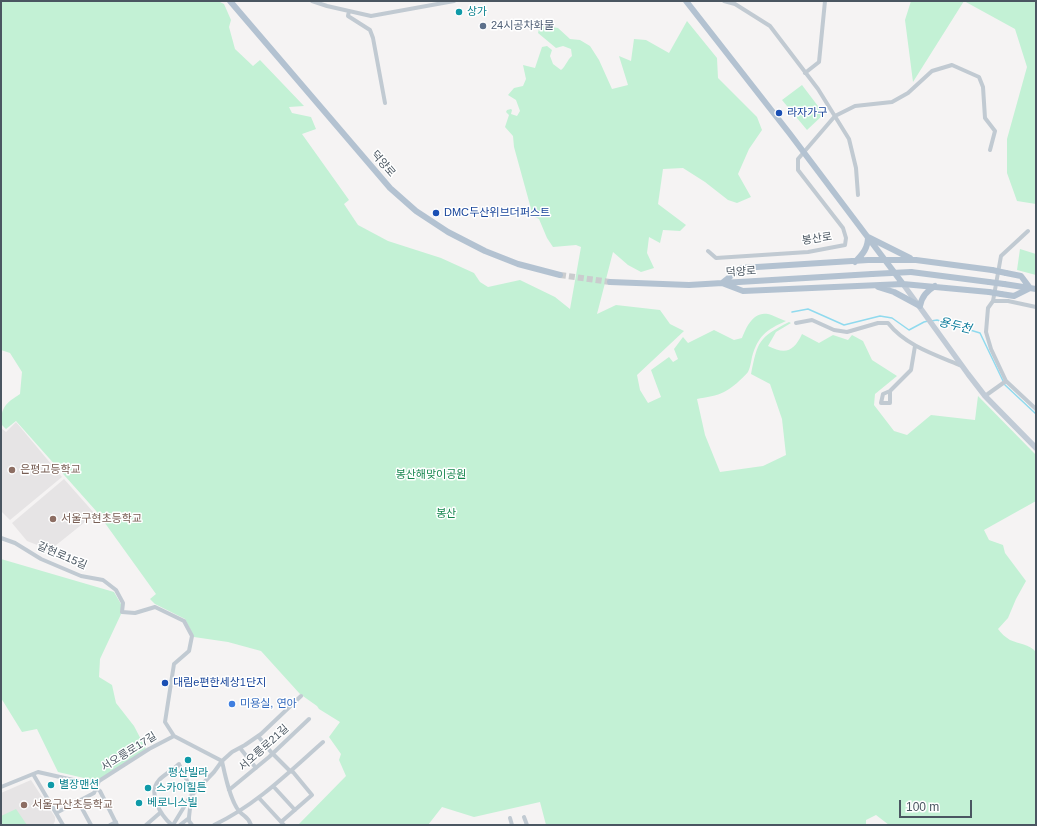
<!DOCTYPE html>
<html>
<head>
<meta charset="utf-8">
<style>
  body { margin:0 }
  #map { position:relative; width:1037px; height:826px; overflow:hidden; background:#f5f3f3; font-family:Arial,sans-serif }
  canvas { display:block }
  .frame { position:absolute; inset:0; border:2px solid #4a5661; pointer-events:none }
  .scale { position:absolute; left:899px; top:800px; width:73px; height:18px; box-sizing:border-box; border:2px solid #4a5661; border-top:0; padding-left:5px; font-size:12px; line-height:14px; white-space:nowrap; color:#4a5661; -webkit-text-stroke:3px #fff; paint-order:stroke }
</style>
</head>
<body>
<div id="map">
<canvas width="1037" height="826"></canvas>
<div class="frame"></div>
<div class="scale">100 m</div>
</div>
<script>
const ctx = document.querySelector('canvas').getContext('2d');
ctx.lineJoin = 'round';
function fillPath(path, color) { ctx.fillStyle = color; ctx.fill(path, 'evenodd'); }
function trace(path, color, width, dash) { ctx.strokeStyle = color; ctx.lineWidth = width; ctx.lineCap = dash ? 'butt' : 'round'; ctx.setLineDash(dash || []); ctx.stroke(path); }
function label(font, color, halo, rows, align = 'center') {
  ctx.font = font + ' Arial,"Noto Sans KR",sans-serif'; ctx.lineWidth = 3; ctx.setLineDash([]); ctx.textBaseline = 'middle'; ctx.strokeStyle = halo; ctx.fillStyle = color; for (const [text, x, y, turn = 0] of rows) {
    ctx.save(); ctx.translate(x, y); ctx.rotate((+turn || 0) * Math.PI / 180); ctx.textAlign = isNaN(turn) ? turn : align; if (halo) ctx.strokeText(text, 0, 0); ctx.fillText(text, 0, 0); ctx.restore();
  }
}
const education = new Path2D(`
  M16,422L62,477L10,520L1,511V428L6,432Z
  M64,479L95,514L50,550L27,541L12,523Z
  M31,780L55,817V821L53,825H1V793Z`);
const green = new Path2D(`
  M1,1H218L224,4L231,20L229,27L235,49L253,66L260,60L304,106L289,107L292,113L311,117L316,129L302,134L349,200L344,204L358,225L388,241L441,258L474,273L480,282L488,287L520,280L555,297L570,309L581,247L576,245L553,247L547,238L539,219L533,216L514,147L513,136L505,127L509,115L506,112L507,110L511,109L512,110L511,114L517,116L520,111L516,100L508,95L514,88L523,86L526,79L523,65L535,68L542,47L547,46L552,50L550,56L553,64L561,70C566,66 567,60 572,56L571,49L563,46L556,48L538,33L540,25L558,28L570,39L580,40L590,46L599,60L612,89L628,85L619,56L631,61L634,39L646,40L669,53L687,21L717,58L718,78L757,117L762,130L749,149L738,174L751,197L737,203L728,200L705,182L683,168L663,169L658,204L686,225L680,231L663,230L660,243L649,237L647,253L654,268L641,272L628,265L613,252L597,314L616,305L660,310L670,324L684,331L637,375L640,390L648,403L661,397L651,370L669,357L673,362L678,359L674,349L683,337L688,343L714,330L734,340L742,338C746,328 753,311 768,314C773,315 780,319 786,321C766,330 758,336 752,357C751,362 750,368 748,372C742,379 732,388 724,392C717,396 706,397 697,399L705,435L720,472L763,466L786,455L782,419L770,384L751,374C758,341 758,338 789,322L791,323L776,332L768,346C786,355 794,351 802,334L819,343L833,335L848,340L852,335L863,341L872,360L897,376L875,394L874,405L894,431L907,435L931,415L975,420L978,396L1036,455V501L984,530L989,540L1003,545L1005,553L1026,581L1016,599L1008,618L998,629C1001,633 1005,637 1010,640C1019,644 1029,644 1036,652V825H889L876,815L866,820V825H546L540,802L474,817L442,807L428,825H298L346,776L339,760L341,754L329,737L340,722L319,709L317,706L300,694L261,651L228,642L194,637L185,619L155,604L150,599L156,594L97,512L16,421L6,429L1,424C1,407 6,403 20,394L22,372L10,353L1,350Z
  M911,1H1036V204L1017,201L1007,173V139L1027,67L1015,29L964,1L913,82L905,20Z
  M802,85L824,114L807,130L782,100Z
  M1020,249L1036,254V275L1017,270Z
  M1,559L114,592L121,604L122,612L100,659L99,677L112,685L116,703L134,726L146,749L97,781L58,772L37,729L22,732L1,698Z
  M16,809L27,825H1V816Z`);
const stream = new Path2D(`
  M792,312L808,309L844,325L880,316L892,318L909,330L924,322L928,321
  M931,321L937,320L980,333L1005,385L1036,414`);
const primaryTunnel = new Path2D(`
  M560,275L610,282`);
const minor = new Path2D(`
  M312,1L327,6L371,16L454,1
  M724,1L735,4L770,26L818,89L849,139L856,168L858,195
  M349,11L348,16L370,30L373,38L385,103
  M805,73L819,62L825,1
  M1028,231L1001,256L993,301L988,308L986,332L991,349L1006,381L1036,409
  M708,251L716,258L808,252L845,245L846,238L843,228L798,170V159L835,116L855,106L892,102L908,93L932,71L952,65L979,77L983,87L985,118L995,131L990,150
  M993,301H1008L1036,307
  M796,323L812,320L834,330L847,332L878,323H888C906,346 936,355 962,366
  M890,391V403H881L883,394L890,391L911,370L915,346
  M985,396L1006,381
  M1,538L15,543L41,559L81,576L103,580L116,590L123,603L122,612L135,613L155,607L184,621L192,636L189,651L174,664L165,722L174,736L222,761C225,775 230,800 239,811C244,817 248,816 251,825
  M258,736L271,752L290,771L293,772L312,795L281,822
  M240,748L256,768
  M33,774L56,813
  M273,786L295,810
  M1,787L38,772L91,784L100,791L117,825
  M229,790L269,757L309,719
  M259,798L284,825
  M78,801L91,825
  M524,817L527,825
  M510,818L512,825
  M63,825L56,813L94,793L99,781L149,749L174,736
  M110,825L116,822
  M146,825L161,812
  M172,825C161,816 147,793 159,780C165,774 173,770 179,764L192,791L189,817V821L192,825
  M173,825L190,797L214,772L222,761L232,752L245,745L261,734L301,696
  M180,825L189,818
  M214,825C256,805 288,773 323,742`);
const secondary = new Path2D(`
  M903,284L968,374L985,396L1036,448`);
const primary = new Path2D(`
  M230,1L390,188L416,211L448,232L485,251L518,264L560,275
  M686,1L790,134L903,284
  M855,262C863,254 868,248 868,237L910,258
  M911,272L989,282
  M610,282L689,285L872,274
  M722,283L741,268L868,260H916L992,270
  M722,283L743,291L903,284L989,292
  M1004,284L1036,289
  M878,287L894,292L920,306C922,296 927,291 935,286
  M1001,294L1014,296L1030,288L1021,276L1006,273`);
const primaryBridge = new Path2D(`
  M992,270L1006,273
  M872,274L911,272
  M989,282L1004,284
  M989,292L1001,294`);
const markers = [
  [459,12,4,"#0f9aa8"],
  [483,26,4,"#5c6f8a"],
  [779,113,4,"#1a4fb4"],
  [436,213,4,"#1a4fb4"],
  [12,470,4,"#8d6e63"],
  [53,519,4,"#8d6e63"],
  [165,683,4,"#1a4fb4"],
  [232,704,4,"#3f7fe0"],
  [188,760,4,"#0f9aa8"],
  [51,785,4,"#0f9aa8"],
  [148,788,4,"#0f9aa8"],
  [139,803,4,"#0f9aa8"],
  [24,805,4,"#8d6e63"]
];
const cultureNames = [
  ["상가",467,12],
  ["평산빌라",188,773,"center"],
  ["별장맨션",59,785],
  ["스카이힐튼",156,788],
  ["베로니스빌",147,803]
];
const serviceNames = [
  ["24시공차화물",491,26]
];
const transitNames = [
  ["라자가구",787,113],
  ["DMC두산위브더퍼스트",444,213],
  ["대림e편한세상1단지",173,683]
];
const streetNames = [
  ["덕양로",383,164,49],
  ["봉산로",817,239,-9],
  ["덕양로",741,272,-4],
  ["갈현로15길",62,556,23],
  ["서오릉로21길",264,748,-42],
  ["서오릉로17길",129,752,-32]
];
const educationNames = [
  ["은평고등학교",20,470],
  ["서울구현초등학교",61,519],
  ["서울구산초등학교",32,805]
];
const parkNames = [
  ["봉산해맞이공원",431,475],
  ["봉산",446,514]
];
const shopNames = [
  ["미용실, 연아",240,704]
];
const waterNames = [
  ["용두천",955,326,14]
];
fillPath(education, '#e6e4e5');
fillPath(green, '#c3f1d5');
trace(stream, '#90daee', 1.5);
trace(primaryTunnel, '#caccce', 6, [6, 3]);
trace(minor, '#c1cad2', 4);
trace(secondary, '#c1cbd6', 5.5);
trace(primary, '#b3c2d1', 6);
trace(primaryBridge, '#b3c2d1', 6);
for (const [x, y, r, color] of markers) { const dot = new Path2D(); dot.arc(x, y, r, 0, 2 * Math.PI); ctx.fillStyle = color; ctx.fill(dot); trace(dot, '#fff', 1.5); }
label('11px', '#0d838f', '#fff', cultureNames, 'left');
label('11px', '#4e5e75', '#fff', serviceNames, 'left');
label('11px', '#164399', '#fff', transitNames, 'left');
label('11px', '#4a5661', '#fff', streetNames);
label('11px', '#785e54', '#fff', educationNames, 'left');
label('11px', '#17864f', '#fff', parkNames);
label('11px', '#366cbe', '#fff', shopNames, 'left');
label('italic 12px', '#0c7c9b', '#fff', waterNames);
</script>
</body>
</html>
